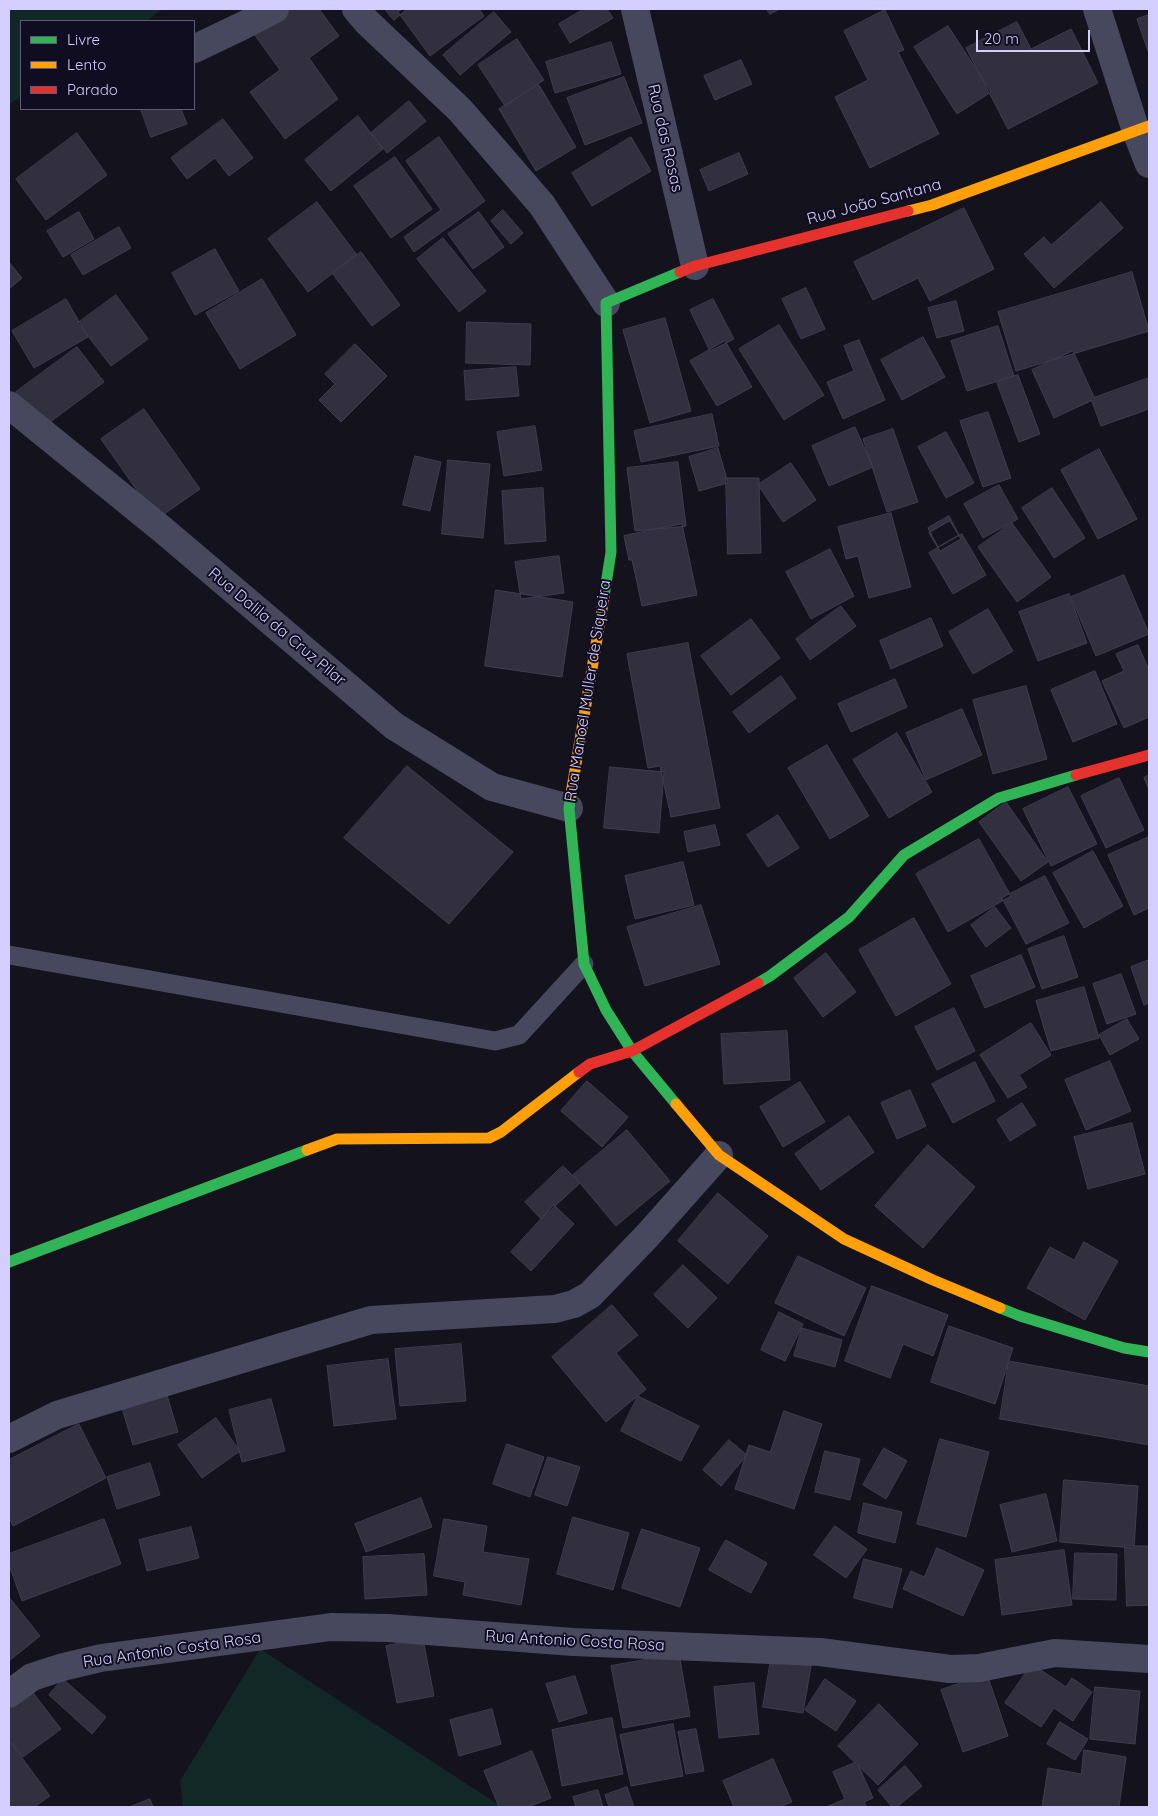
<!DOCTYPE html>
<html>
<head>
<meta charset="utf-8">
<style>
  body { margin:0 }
  #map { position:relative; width:1158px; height:1816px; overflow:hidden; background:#14121d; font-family:Quicksand,sans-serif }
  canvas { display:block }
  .frame { position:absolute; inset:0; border:10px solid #d3cefe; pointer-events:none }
  .legend { position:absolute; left:20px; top:20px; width:175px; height:90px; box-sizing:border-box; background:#100d21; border:1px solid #5e5a79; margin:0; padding:6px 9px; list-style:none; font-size:15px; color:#d3cefe }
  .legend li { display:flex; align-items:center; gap:10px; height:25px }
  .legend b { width:25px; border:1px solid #5e5a79 }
  .scale { position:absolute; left:976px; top:30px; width:114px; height:22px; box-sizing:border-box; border:2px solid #d3cefe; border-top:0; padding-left:6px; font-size:15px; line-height:18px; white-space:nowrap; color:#d3cefe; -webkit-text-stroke:4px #100d21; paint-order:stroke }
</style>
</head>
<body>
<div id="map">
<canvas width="1158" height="1816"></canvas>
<div class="frame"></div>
<ul class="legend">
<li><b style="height:6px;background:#30b455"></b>Livre</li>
<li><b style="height:6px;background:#ff9f0a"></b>Lento</li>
<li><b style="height:6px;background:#e5322d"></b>Parado</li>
</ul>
<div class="scale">20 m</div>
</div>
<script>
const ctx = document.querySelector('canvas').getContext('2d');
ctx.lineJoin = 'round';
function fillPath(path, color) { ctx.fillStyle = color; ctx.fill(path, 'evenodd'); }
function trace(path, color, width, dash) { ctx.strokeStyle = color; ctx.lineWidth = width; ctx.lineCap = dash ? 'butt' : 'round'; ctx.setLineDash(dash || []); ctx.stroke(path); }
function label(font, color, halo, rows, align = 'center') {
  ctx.font = font + ' Quicksand,sans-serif'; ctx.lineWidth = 4; ctx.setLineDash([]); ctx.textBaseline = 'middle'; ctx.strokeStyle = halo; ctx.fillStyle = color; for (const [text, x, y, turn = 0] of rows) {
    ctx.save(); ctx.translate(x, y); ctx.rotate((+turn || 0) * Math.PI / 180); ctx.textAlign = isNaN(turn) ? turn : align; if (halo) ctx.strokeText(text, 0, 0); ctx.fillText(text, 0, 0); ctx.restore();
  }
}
const green = new Path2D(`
  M9,9H162L147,21H21V97L9,104Z
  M260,1649L502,1807H183L180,1781Z`);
const building = new Path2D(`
  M288,9H319L339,36L309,58L338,99L285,139L250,92L280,70L254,34Z
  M385,9H407L394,20Z
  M403,9H479L484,16L430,56L398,12Z
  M584,9H607L613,18L570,43L559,24Z
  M767,9H780L770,14Z
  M885,10L904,50L898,52L939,134L870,168L835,97L868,80L844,31Z
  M494,12L511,32L460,75L443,55Z
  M1149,15V54L1137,19Z
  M1017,22L1031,49L1071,29L1098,83L1008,129L966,48Z
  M948,26L991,92L957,114L914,47Z
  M517,39L544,80L505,106L478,65Z
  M611,42L621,74L555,93L546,62Z
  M741,60L752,84L715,100L704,76Z
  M624,77L642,123L585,145L567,98Z
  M539,85L576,147L536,171L499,109Z
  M409,101L426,121L387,153L371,133Z
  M141,109H181L187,124L151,137Z
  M358,116L383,149L331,191L305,160Z
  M223,119L253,158L229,176L215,158L187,179L171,158Z
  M77,133L107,175L46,220L16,179Z
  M439,137L485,201L414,252L404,237L441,210L406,161Z
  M631,137L651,171L592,206L572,173Z
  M739,153L748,174L709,191L700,170Z
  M395,157L432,209L391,238L354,186Z
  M317,202L357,255L308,292L268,239Z
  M1101,202L1123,228L1054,288L1024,254L1044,237L1051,245Z
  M964,208L994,269L930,301L918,278L873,300L854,262Z
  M503,210L523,233L511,244L491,221Z
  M79,212L94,239L63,257L47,231Z
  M479,212L504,247L473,269L448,234Z
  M119,227L131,248L83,275L71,255Z
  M443,238L486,291L459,312L417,259Z
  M215,249L239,291L195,315L172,273Z
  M361,252L400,305L372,326L332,273Z
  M9,262L22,278L9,289Z
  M1132,272L1149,331L1016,371L998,312Z
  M262,279L296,335L240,369L206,313Z
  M806,288L825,329L801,339L782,299Z
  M116,295L148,339L111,366L78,323Z
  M66,299L88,337L34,368L12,331Z
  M713,299L734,339L710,351L690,310Z
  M956,301L964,331L937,338L928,308Z
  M665,318L691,411L650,423L623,330Z
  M467,322L531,324L530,365L466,363Z
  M779,325L824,395L784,420L739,349Z
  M998,326L1014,376L967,391L951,341Z
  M923,337L945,377L902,400L881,360Z
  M859,340L885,400L843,419L827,382L854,371L844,346Z
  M725,341L752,387L717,406L690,361Z
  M355,344L387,376L341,422L319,400L335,384L325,374Z
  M77,347L104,382L42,428L16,392Z
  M1073,351L1095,399L1054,418L1032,370Z
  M516,367L519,396L466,400L464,371Z
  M1018,375L1040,434L1019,442L997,383Z
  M1149,378V409L1101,426L1091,399Z
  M144,409L200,489L157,519L101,439Z
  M988,412L1011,478L983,487L960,421Z
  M712,414L719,446L641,462L634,431Z
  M535,426L542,470L504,476L497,432Z
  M855,427L873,467L829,486L812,446Z
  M893,429L918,502L887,512L863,439Z
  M946,432L974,483L946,498L918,447Z
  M718,448L728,483L699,491L689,457Z
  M1099,449L1137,519L1098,539L1061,470Z
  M415,456L441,462L430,511L403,505Z
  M448,460L490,464L483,538L442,534Z
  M678,462L686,526L635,531L627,468Z
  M791,463L816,500L783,522L758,485Z
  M726,478H759L761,553L728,554Z
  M999,485L1018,519L983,538L964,504Z
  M543,488L546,541L505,544L502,491Z
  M1052,488L1085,538L1054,558L1022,508Z
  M891,513L911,587L869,598L858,556L846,559L838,527Z
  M949,516L959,535L938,547L928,528Z
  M950,521L961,539L940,551L929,533Z
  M1012,523L1051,577L1017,602L978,547Z
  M682,524L697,595L642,606L632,560H629L624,536Z
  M962,534L986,575L953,594L929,553Z
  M830,549L854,596L811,619L786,572Z
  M559,556L564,593L521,599L515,562Z
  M1124,575L1149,634L1096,656L1071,597Z
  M496,590L573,602L562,677L485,666Z
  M1069,594L1087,643L1038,661L1019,612Z
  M841,606L856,626L810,660L796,639Z
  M988,609L1013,651L973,674L949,632Z
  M931,618L943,646L891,669L880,641Z
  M751,619L780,658L731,695L701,656Z
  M688,643L720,808L671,817L660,766L648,768L627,654Z
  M1138,645L1149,670V717L1124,728L1102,681L1124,671L1116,654Z
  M1095,671L1117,724L1073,742L1051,690Z
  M781,676L796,698L749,733L733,712Z
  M895,679L907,707L851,732L838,704Z
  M1026,686L1047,759L993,774L973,700Z
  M962,709L982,755L926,780L906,733Z
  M897,733L932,792L889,818L853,760Z
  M827,745L869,816L830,839L788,768Z
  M407,766L513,852L449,924L344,838Z
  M610,767L664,772L659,833L604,828Z
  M1149,775V790L1144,778Z
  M1119,778L1144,830L1106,848L1081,796Z
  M1068,787L1097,844L1051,866L1023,809Z
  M1006,802L1048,862L1021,881L979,822Z
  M778,815L799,848L768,867L747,835Z
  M715,825L720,845L688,852L684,832Z
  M1149,837V908L1134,915L1108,855Z
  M979,839L1011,896L948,932L916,874Z
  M1093,851L1123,906L1084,928L1053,873Z
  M683,862L694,905L635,919L625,876Z
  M1045,876L1069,923L1026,944L1002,898Z
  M701,905L720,964L645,986L627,927Z
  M995,907L1011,928L986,947L971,925Z
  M914,918L951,984L896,1016L859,950Z
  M1064,936L1078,977L1042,989L1028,949Z
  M826,953L856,992L823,1017L794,978Z
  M1021,955L1035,987L985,1008L971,976Z
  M1149,960V1003L1144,1005L1131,967Z
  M1121,974L1136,1014L1107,1024L1093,984Z
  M1084,987L1099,1038L1051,1051L1036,1001Z
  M954,1008L975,1051L937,1070L915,1027Z
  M1127,1019L1139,1039L1110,1055L1099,1035Z
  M1031,1023L1051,1055L1019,1075L1027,1087L1008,1098L980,1055Z
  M787,1031L790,1080L724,1084L721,1034Z
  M1110,1061L1131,1111L1086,1130L1065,1080Z
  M975,1062L995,1101L953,1123L932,1084Z
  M587,1081L628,1117L602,1147L561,1111Z
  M800,1082L825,1122L783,1147L760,1107Z
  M910,1090L926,1126L897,1139L881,1103Z
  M1022,1103L1036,1125L1010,1141L997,1120Z
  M849,1116L874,1152L821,1190L795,1154Z
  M1132,1123L1145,1174L1088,1189L1074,1137Z
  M627,1130L670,1181L616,1226L573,1175Z
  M928,1145L975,1187L923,1248L875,1206Z
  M563,1166L580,1183L541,1219L525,1202Z
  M718,1193L768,1236L728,1284L678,1241Z
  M554,1205L574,1224L531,1271L511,1252Z
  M1084,1242L1118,1261L1085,1320L1027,1288L1050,1247L1074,1260Z
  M798,1256L866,1288L844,1336L775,1303Z
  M683,1265L717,1298L688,1328L654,1295Z
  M872,1286L948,1315L933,1356L903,1344L890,1378L845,1361Z
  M612,1305L638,1335L616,1353L646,1389L606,1422L552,1357Z
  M779,1312L803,1324L785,1361L761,1350Z
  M949,1326L1013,1348L995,1404L931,1382Z
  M802,1328L842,1340L835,1367L794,1356Z
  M461,1344L466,1401L400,1406L395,1349Z
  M388,1359L396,1419L334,1426L327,1366Z
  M1009,1361L1149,1386V1445L1000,1419Z
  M167,1395L178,1432L133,1445L122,1408Z
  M638,1396L699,1426L681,1461L621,1431Z
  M271,1399L285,1451L242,1462L229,1410Z
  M784,1411L822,1424L794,1509L735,1489L749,1445L770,1452Z
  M216,1418L240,1451L202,1478L178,1445Z
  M79,1424L106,1478L13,1526L9,1517V1460Z
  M940,1439L989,1452L966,1537L917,1524Z
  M729,1440L747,1455L721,1486L703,1470Z
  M507,1444L544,1457L530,1497L493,1484Z
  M884,1448L907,1461L886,1499L863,1485Z
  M825,1451L860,1459L850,1500L815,1492Z
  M548,1457L580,1467L567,1506L535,1495Z
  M150,1463L160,1495L117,1509L107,1477Z
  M1064,1480L1138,1486L1134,1548L1060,1542Z
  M1046,1494L1057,1541L1012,1552L1000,1505Z
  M421,1498L432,1527L366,1552L355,1524Z
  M864,1503L902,1512L895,1543L858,1533Z
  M573,1517L629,1533L613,1590L557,1574Z
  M104,1519L121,1564L22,1601L9,1565V1554Z
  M444,1519L487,1526L483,1552L529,1559L521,1605L463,1595L465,1582L434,1576Z
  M835,1526L867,1549L846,1578L814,1555Z
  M191,1527L199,1558L147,1571L139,1540Z
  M642,1529L700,1548L680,1607L622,1588Z
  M726,1540L767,1563L751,1593L709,1570Z
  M1125,1546H1149V1605L1127,1606Z
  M937,1548L984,1570L963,1616L903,1589L911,1571L924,1577Z
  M1064,1550L1072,1605L1002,1615L995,1560Z
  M1075,1553L1117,1554L1116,1600L1073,1599Z
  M424,1554L427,1595L365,1599L363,1557Z
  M864,1559L902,1569L892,1608L854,1598Z
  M9,1597L40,1636L9,1661Z
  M423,1639L434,1696L397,1703L386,1646Z
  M679,1654L690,1716L623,1728L611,1666Z
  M771,1659L811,1666L803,1713L763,1707Z
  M1032,1664L1066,1687L1072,1678L1092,1692L1073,1721L1054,1708L1041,1727L1005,1703Z
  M987,1674L1008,1736L963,1752L941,1690Z
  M575,1676L587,1713L559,1722L546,1684Z
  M63,1679L106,1717L92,1734L49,1695Z
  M825,1679L856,1701L836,1731L805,1710Z
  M754,1683L759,1734L719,1738L714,1687Z
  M1095,1687L1140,1691L1135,1744L1090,1739Z
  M31,1690L61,1729L23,1757L9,1739V1707Z
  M879,1704L918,1744L878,1785L838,1746Z
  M492,1709L501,1744L459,1756L450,1720Z
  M612,1718L623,1774L562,1786L552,1730Z
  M1060,1722L1088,1739L1075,1760L1047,1744Z
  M673,1724L683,1776L631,1786L620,1735Z
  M696,1729L704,1771L686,1774L678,1732Z
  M9,1740L50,1796L34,1807H10L9,1806Z
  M1084,1750L1126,1757L1119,1807H1042L1048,1768L1081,1774Z
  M532,1751L551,1798L528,1807H499L484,1771Z
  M773,1759L792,1802L779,1807H734L723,1781Z
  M857,1762L873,1798L864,1802L867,1807H826L845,1799L833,1772Z
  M905,1766L922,1786L897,1807H892L878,1790Z
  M627,1787L634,1807H609L605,1795Z
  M598,1790L603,1807H576L573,1797Z
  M150,1799L153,1807H130Z`);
const lane = new Path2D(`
  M9,955L495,1041L519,1035L584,964`);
const street = new Path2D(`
  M356,9L367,22L460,110L542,205L606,303
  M635,9L695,266
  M1097,9L1136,131L1149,164
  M194,49L242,26L275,9
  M9,405L163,530L394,726L492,787L569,808
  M9,1439L57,1415L371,1320L555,1309L574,1304L590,1295L647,1236L719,1155
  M9,1694L32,1677L63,1667L101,1658L331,1627L388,1628L573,1642L820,1652L950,1669L979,1668L1055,1653L1149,1659`);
const fast = new Path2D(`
  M604,597L611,552L606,303L680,272
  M571,794L569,808L584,964L606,1010L632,1051L676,1104
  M758,983L770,976L849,917L904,855L999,798L1076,775
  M9,1262L307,1150
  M1000,1308L1020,1316L1124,1348L1149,1352`);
const slow = new Path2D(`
  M908,211L932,205L1149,126
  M571,794L604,597
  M676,1104L719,1155L844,1239L933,1280L1000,1308
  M307,1150L337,1139L489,1138L501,1132L579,1072`);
const jam = new Path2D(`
  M680,272L695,266L908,211
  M1076,775L1149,755
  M579,1072L590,1064L632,1051L758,983`);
const streetNames = [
  ["Rua das Rosas",665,138,77],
  ["Rua João Santana",874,202,-15],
  ["Rua Dalila da Cruz Pilar",277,627,40],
  ["Rua Manoel Muller de Siqueira",588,691,-81],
  ["Rua Antonio Costa Rosa",575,1641,3],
  ["Rua Antonio Costa Rosa",172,1650,-8]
];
fillPath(green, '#112827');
fillPath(building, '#32303f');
trace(building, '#3f3c51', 1);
trace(lane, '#47475e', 19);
trace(street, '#47475e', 28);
trace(fast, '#30b455', 11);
trace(slow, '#ff9f0a', 11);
trace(jam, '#e5322d', 11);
label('16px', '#d3cefe', '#100d21', streetNames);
</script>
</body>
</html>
